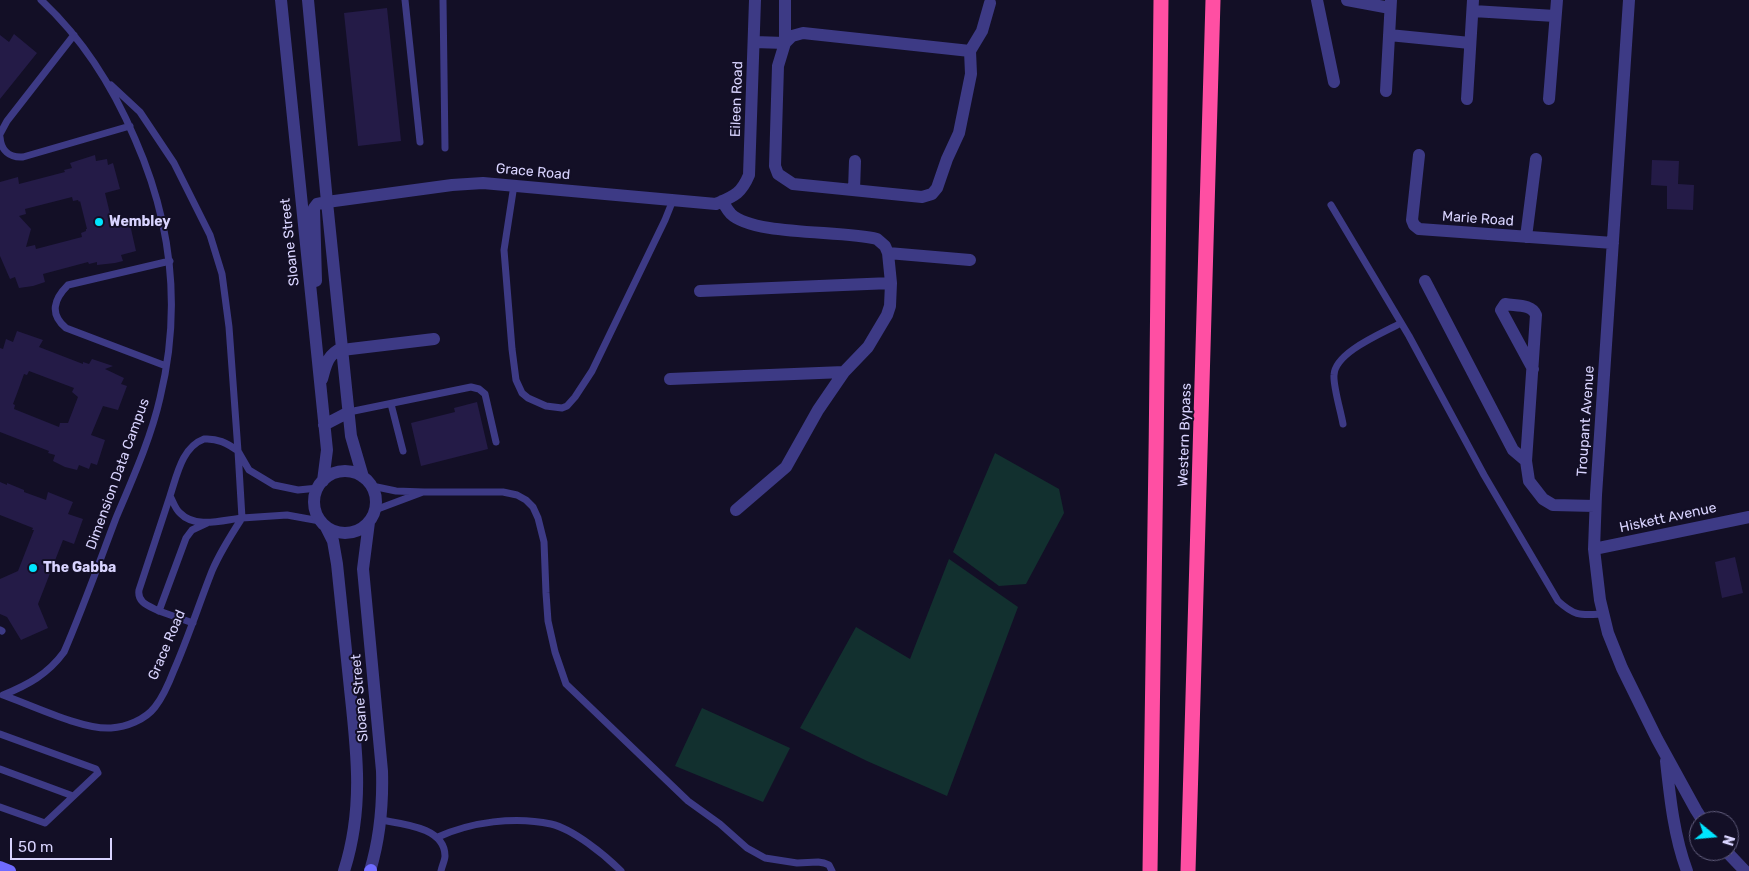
<!DOCTYPE html>
<html>
<head>
<meta charset="utf-8">
<style>
  body { margin:0 }
  #map { position:relative; width:1749px; height:871px; overflow:hidden; background:#130f26; font-family:Rubik,sans-serif }
  canvas { display:block }
  .north { position:absolute; left:1689px; top:811px; width:50px; height:50px; box-sizing:border-box; background:#130f26; border:1px solid #625e7d; border-radius:50%; rotate:107deg; font-size:14px; font-weight:700; line-height:20px; text-align:center; color:#d9d4ff }
  .north::after { content:''; display:block; margin:auto; width:18px; height:22px; background:#00e5ff; clip-path:polygon(50% 0,100% 100%,50% 72%,0 100%) }
  .scale { position:absolute; left:10px; top:838px; width:102px; height:22px; box-sizing:border-box; border:2px solid #d9d4ff; border-top:0; padding-left:6px; font-size:15px; line-height:18px; white-space:nowrap; color:#d9d4ff; -webkit-text-stroke:4px #130f26; paint-order:stroke }
</style>
</head>
<body>
<div id="map">
<canvas width="1749" height="871"></canvas>
<div class="north">N</div>
<div class="scale">50 m</div>
</div>
<script>
const ctx = document.querySelector('canvas').getContext('2d');
ctx.lineJoin = 'round';
function fillPath(path, color) { ctx.fillStyle = color; ctx.fill(path, 'evenodd'); }
function trace(path, color, width, dash) { ctx.strokeStyle = color; ctx.lineWidth = width; ctx.lineCap = dash ? 'butt' : 'round'; ctx.setLineDash(dash || []); ctx.stroke(path); }
function label(font, color, halo, rows, align = 'center') {
  ctx.font = font + ' Rubik,sans-serif'; ctx.lineWidth = 4; ctx.setLineDash([]); ctx.textBaseline = 'middle'; ctx.strokeStyle = halo; ctx.fillStyle = color; for (const [text, x, y, turn = 0] of rows) {
    ctx.save(); ctx.translate(x, y); ctx.rotate((+turn || 0) * Math.PI / 180); ctx.textAlign = isNaN(turn) ? turn : align; if (halo) ctx.strokeText(text, 0, 0); ctx.fillText(text, 0, 0); ctx.restore();
  }
}
const green = new Path2D(`
  M995,453L1059,489L1064,513L1026,584L999,586L953,552Z
  M949,559L1018,607L947,796L867,761L800,728L856,627L910,659Z
  M702,708L790,748L763,802L675,766Z`);
const building = new Path2D(`
  M387,8L401,141L358,146L344,13Z
  M14,34L37,53L0,99V35L9,42Z
  M95,155L96,161L107,159L108,165L113,163L120,189L105,193L112,222L129,220L136,251L121,255L123,261L115,263L97,265V262L89,264L88,262L43,274L45,282L33,286L19,288L15,277L10,279L0,256V182L18,177L19,184L65,172L64,170L72,168L70,163ZM72,197L73,201L78,200L79,202L80,201L87,229H86V231L81,233L82,237L36,249L35,245L26,247L31,229L19,216L26,214L25,209Z
  M1652,160L1679,161L1678,184L1694,185L1693,210L1667,209V186L1651,185Z
  M17,331L43,340L39,347L83,364V362L89,364L92,359L113,366L105,369L124,378L121,384L127,386L118,410L103,406L91,435L105,440L97,465L91,463L89,469L79,465L77,470L65,467L53,461L55,455L48,453L49,451L0,432V348L3,349L6,339L13,342ZM29,371L74,388L72,392L78,397L68,423H60L59,427L14,409L15,405L13,404L19,388L24,374L27,375Z
  M477,402L488,449L421,466L411,423L455,412L454,408Z
  M0,482L7,485V483L24,490V492L46,500L48,492L73,502L68,514L83,519L74,544L63,540L38,604L48,628L21,640L7,617L0,614V579L18,571L34,530H32L33,528L0,515Z
  M1735,557L1743,593L1722,598L1715,562Z`);
const service = new Path2D(`
  M405,0L420,142
  M443,0L445,148
  M111,85L140,112L174,163L210,235L222,274L229,327L238,451L249,470L274,485L298,490L318,488
  M0,134L7,121L74,35
  M0,137C1,150 9,158 23,157L130,126
  M514,185L504,250L512,349L516,380L522,393L528,398L546,406L562,408L567,406L575,397L592,371L665,220L673,200
  M1331,205L1409,336L1484,475L1558,601C1576,617 1580,615 1604,614
  M166,366L66,328C49,314 54,299 68,285L170,261
  M391,404L403,451
  M349,412L471,387L479,389L485,394L496,442
  M1343,424C1341,412 1333,386 1334,375C1335,352 1383,333 1401,323
  M204,439C217,438 227,443 238,451L242,518C223,520 195,529 180,513C175,509 173,501 170,496C177,475 182,447 204,439Z
  M372,486L396,491L424,492H503L517,495L526,500L533,507L538,518L544,542L546,593L548,621L555,652L566,684L688,801L720,824L747,848L765,858L797,863L818,862L824,863L829,865L832,871
  M170,496L139,590C137,603 149,606 159,611L186,538L192,530L207,523
  M375,510L423,492
  M159,611L193,623
  M0,630L2,631
  M3,695C28,685 48,674 64,652C83,608 99,563 116,518C132,480 151,438 160,398C182,308 172,223 135,139C113,87 83,39 41,0
  M3,695C31,705 83,730 111,728C126,727 145,720 155,707C163,697 169,683 174,670C188,638 199,604 212,571C220,552 231,535 242,518L287,515L320,521
  M0,734L96,769L98,773L45,823L0,807
  M0,769L73,796
  M381,820C402,824 445,827 445,856C445,860 442,866 441,871
  M438,837C471,822 515,816 551,824C573,829 605,855 621,871`);
const minor = new Path2D(`
  M785,0V43L778,66L775,166L778,174L793,184L922,197L932,194L937,188L947,159L959,133L971,74L970,51L982,31L990,3
  M1317,0L1334,82
  M1347,0L1390,8
  M1629,0L1596,495L1594,549L1600,600L1608,633L1622,668L1657,739L1696,810L1703,821
  M1473,11L1555,16
  M1389,35L1470,43
  M754,42L785,43L792,36L803,33L970,51
  M1386,91L1391,0
  M1467,99L1473,0
  M1549,99L1557,0
  M1419,155L1412,220L1414,225L1419,229L1613,243
  M854,190L855,161
  M722,201C725,205 727,210 731,214C754,236 843,230 877,239L885,246L888,253L891,283L890,306L887,315L868,347L844,372L818,410L786,467L736,510
  M327,202L452,185L483,183L716,204C734,196 741,194 749,175L755,0
  M1526,237L1536,159
  M888,253L970,260
  M1425,281L1513,450L1526,461
  M700,291L891,283
  M342,350L434,339
  M1533,369L1501,310L1505,304C1516,306 1532,304 1536,315L1526,461L1529,481L1543,499L1553,505L1595,506
  M670,379L844,372
  M1594,549L1749,517
  M1666,761C1670,798 1674,836 1687,871
  M1726,851L1745,871`);
const tertiary = new Path2D(`
  M281,0L327,450L323,481
  M308,0L327,202L351,436L363,477
  M316,281L314,208L317,204L327,202
  M322,379C326,365 327,355 342,348
  M324,425L349,412
  M314 502a31 31 0 1 1 62 0a31 31 0 1 1-62 0Z
  M369,522L363,569L382,771C383,805 380,838 370,871
  M326,527L333,541L337,564C341,606 346,647 350,689C357,752 364,809 344,871`);
const secondary = new Path2D(`
  M0,867L10,871
  M370,871L371,870`);
const motorway = new Path2D(`
  M1150,871C1156,581 1157,290 1161,0
  M1188,871L1213,0`);
const markers = [
  [99,222,5,"#00e5ff"],
  [33,568,5,"#00e5ff"]
];
const streetNames = [
  ["Eileen Road",737,99,-88],
  ["Grace Road",533,172,5],
  ["Marie Road",1478,219,4],
  ["Sloane Street",290,242,-96],
  ["Troupant Avenue",1586,421,-86],
  ["Western Bypass",1185,435,-88],
  ["Dimension Data Campus",118,474,-70],
  ["Hiskett Avenue",1668,518,-12],
  ["Grace Road",167,645,-67],
  ["Sloane Street",360,698,-95]
];
const poiNames = [
  ["Wembley",109,222],
  ["The Gabba",43,568]
];
fillPath(green, '#12302f');
fillPath(building, '#241b47');
trace(service, '#3d3a85', 7);
trace(minor, '#3d3a85', 12);
trace(tertiary, '#3d3a85', 12);
trace(secondary, '#6f6bff', 12);
trace(motorway, '#ff4fa3', 15);
for (const [x, y, r, color] of markers) { const dot = new Path2D(); dot.arc(x, y, r, 0, 2 * Math.PI); ctx.fillStyle = color; ctx.fill(dot); trace(dot, '#130f26', 2); }
label('14px', '#d9d4ff', '#130f26', streetNames);
label('bold 14px', '#d9d4ff', '#130f26', poiNames, 'left');
</script>
</body>
</html>
